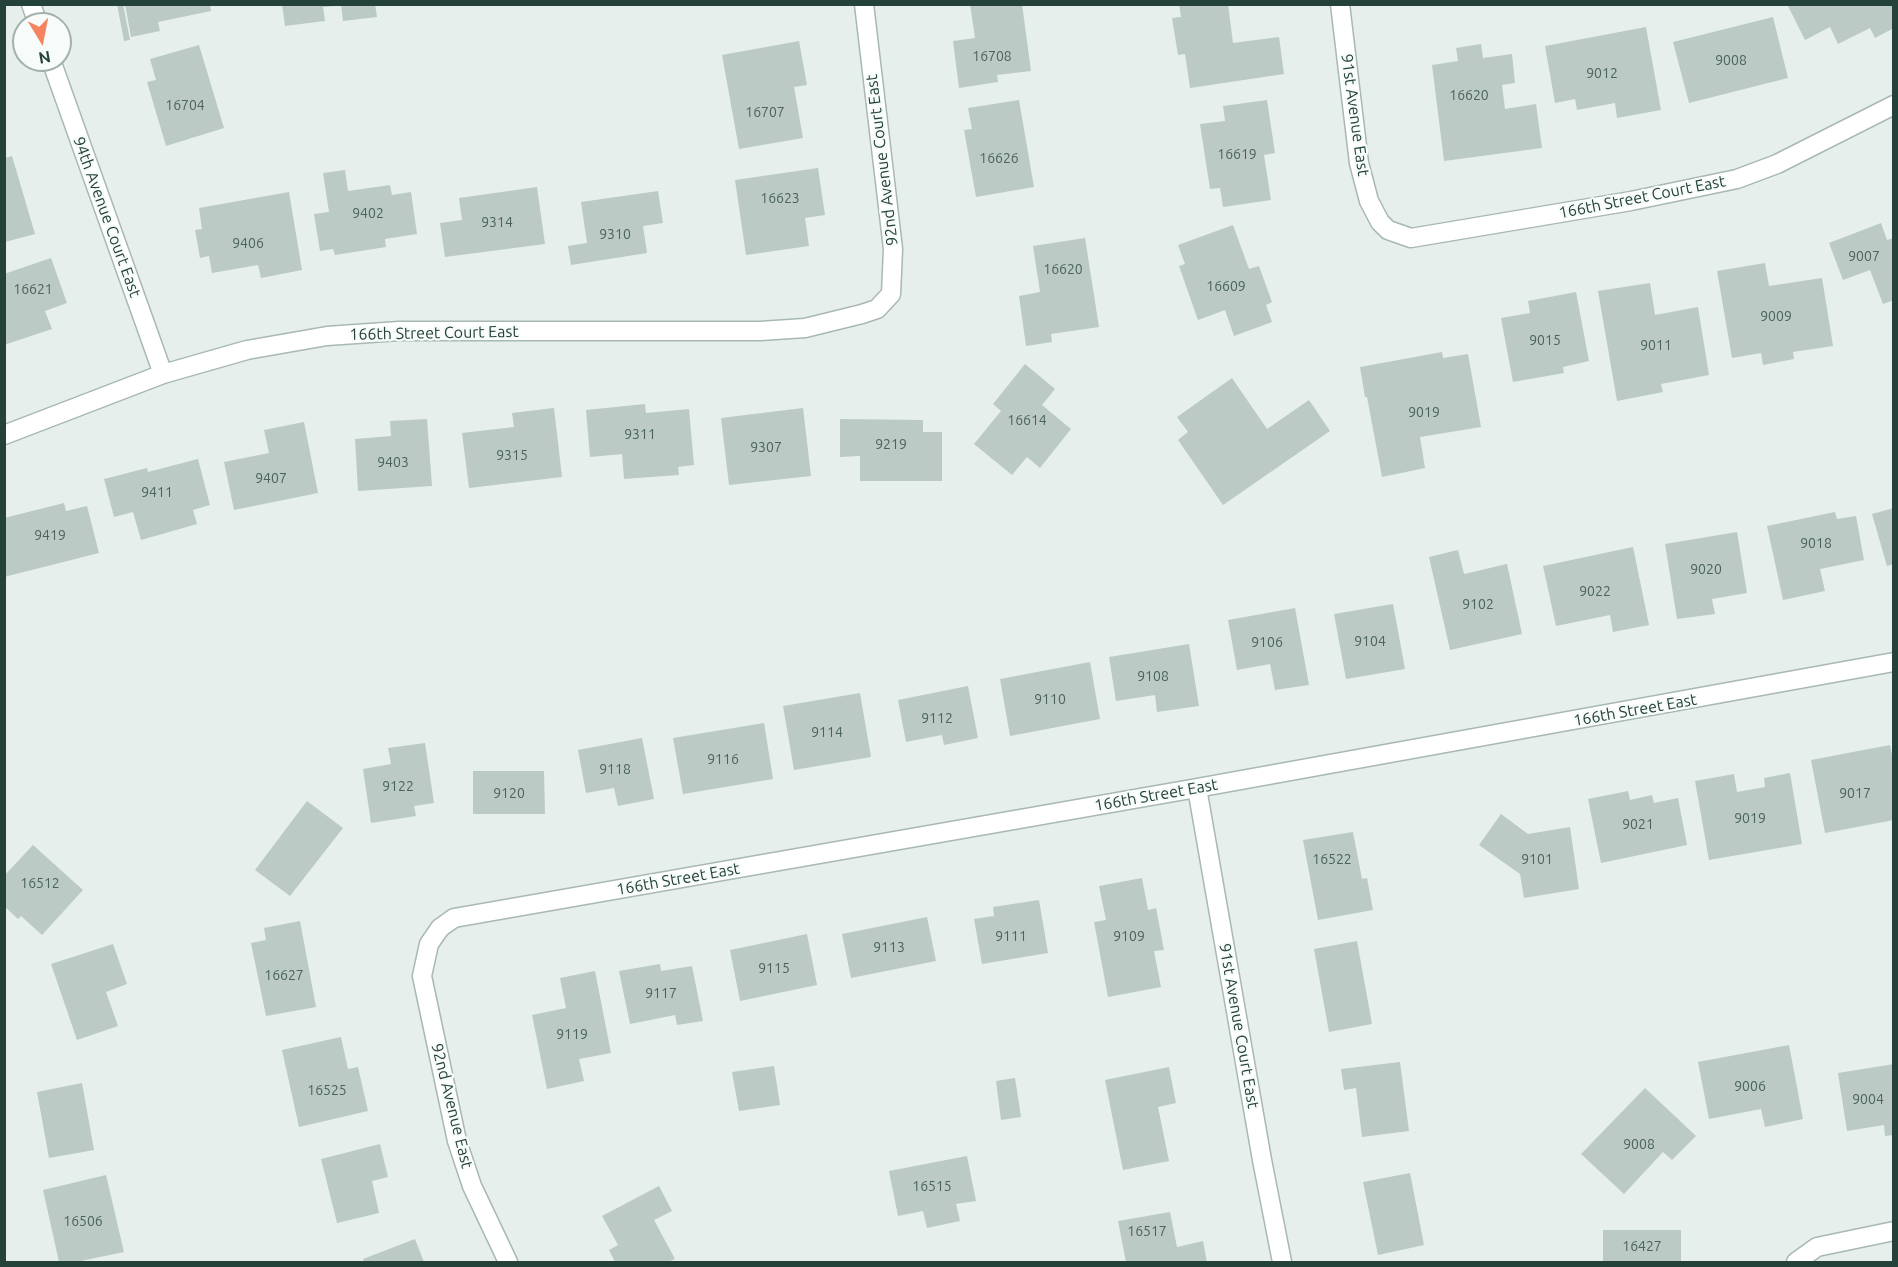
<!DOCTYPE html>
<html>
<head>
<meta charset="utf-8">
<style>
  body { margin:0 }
  #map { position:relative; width:1898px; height:1267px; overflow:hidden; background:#e6efeb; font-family:Ubuntu,sans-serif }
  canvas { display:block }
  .frame { position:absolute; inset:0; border:6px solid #24423a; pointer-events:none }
  .north { position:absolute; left:12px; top:12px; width:60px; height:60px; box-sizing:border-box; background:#f7fbf9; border:2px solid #a3b1ad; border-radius:50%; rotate:170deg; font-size:16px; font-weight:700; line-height:24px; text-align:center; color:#24423a }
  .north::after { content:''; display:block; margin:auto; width:21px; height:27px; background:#f4845f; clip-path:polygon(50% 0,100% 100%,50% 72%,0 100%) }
</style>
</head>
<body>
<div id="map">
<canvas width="1898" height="1267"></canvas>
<div class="frame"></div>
<div class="north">N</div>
</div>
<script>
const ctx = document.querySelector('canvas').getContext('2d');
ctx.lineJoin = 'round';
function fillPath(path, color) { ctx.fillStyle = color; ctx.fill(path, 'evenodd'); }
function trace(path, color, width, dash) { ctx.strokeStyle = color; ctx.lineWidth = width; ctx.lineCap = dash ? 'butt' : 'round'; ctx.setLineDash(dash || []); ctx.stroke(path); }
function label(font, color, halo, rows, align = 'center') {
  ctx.font = font + ' Ubuntu,sans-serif'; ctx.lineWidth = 4.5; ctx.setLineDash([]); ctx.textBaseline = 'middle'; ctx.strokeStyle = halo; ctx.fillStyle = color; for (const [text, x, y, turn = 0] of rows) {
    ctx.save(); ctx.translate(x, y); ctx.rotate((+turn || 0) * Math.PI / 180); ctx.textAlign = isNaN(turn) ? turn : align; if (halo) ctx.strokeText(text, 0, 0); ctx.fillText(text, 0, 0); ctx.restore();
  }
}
const building = new Path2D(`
  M117,4H123L130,40L124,41Z
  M125,4H210L211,11L158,22L160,31L131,37Z
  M282,4H335V6L323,7L325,21L285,26Z
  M341,4H375L377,17L343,21Z
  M970,4H1022L1031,71L997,75L998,82L959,88L953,41L975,38Z
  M1179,4H1228L1233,43L1279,37L1284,74L1190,88L1185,54L1178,55L1172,18L1181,17Z
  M1787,4H1894V28L1875,38L1870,28L1838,44L1830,27L1805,40Z
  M1773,17L1788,78L1689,103L1673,42Z
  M1646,27L1661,110L1617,118L1615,103L1577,110L1575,99L1555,103L1545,46Z
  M799,41L807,85L794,87L803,138L739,149L722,55Z
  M1481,44L1483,58L1512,54L1515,83L1502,85L1505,109L1536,104L1542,148L1444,161L1432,65L1458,61L1456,48Z
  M199,45L224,128L166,146L147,82L156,80L150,59Z
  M1019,100L1034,187L976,197L964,130L972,129L968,108Z
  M1267,100L1275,153L1264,155L1271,200L1223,207L1220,188L1210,189L1200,124L1225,121L1223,106Z
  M12,156L35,234L5,242V158Z
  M818,168L825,215L805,218L809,246L746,255L735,180Z
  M345,170L348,191L390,185L392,195L411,192L417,234L385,239L386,247L335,255L333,249L320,251L314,214L329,212L323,173Z
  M537,187L545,244L445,257L440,223L462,220L459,198Z
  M658,191L663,223L643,226L647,253L571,265L568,246L587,243L581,202Z
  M289,192L302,270L261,278L258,265L212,273L209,256L200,258L195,230L202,229L199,208Z
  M1881,223L1887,240L1894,238V300L1883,304L1870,270L1843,280L1829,243Z
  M1233,225L1249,269L1259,266L1272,302L1266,305L1272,322L1234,336L1225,310L1198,320L1179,266L1185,264L1178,245Z
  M1085,238L1099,327L1051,334L1052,342L1026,346L1019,296L1040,292L1033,246Z
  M51,258L67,303L45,311L52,329L4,345V274Z
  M1765,263L1769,286L1822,278L1833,346L1793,352L1794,359L1763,365L1761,353L1732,358L1717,271Z
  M1650,283L1655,315L1698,307L1709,375L1661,384L1663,392L1617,401L1598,291Z
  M1576,292L1589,361L1563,367L1564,373L1513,382L1501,318L1530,313L1528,301Z
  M1442,352L1443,358L1468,354L1481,427L1420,437L1425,468L1382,477L1367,397H1365L1360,367Z
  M1025,364L1055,389L1042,405L1071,429L1040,468L1027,457L1012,475L974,444L1001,411L993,404Z
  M1232,378L1267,429L1309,400L1330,431L1223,505L1178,440L1188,432L1177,417Z
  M645,404L646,413L689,409L694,465L678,467L679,475L624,479L622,454L590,457L586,410Z
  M554,408L562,477L469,488L462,433L514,427L512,413Z
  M803,408L811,476L729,485L721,418Z
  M427,419L432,486L358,491L355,439L391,436L390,421Z
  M840,419L923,420V432H942V481H860V456L840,457Z
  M304,422L318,493L234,510L224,462L269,453L264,430Z
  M198,459L210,505L193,510L197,524L141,540L133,512L114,517L104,479L147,468L148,472Z
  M64,503L66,511L87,506L99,553L4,577V518Z
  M1894,508V564L1887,566L1872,514Z
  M1835,512L1837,519L1856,516L1864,560L1820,569L1825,591L1783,600L1767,526Z
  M1737,532L1747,593L1712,599L1715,614L1677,619L1665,544Z
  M1633,547L1649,625L1613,632L1610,615L1556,626L1543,566Z
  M1458,550L1464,574L1507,564L1522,634L1450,650L1429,557Z
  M1393,604L1405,669L1346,679L1334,614Z
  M1295,608L1309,685L1275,690L1270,664L1237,670L1228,620Z
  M1189,644L1199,706L1157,712L1155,695L1116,701L1109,657Z
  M1090,662L1100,719L1010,736L1000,679Z
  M968,686L978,738L944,745L942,735L906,742L898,700Z
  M860,693L871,757L794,770L783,706Z
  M764,723L773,779L683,794L673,738Z
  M642,738L654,799L618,806L614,788L586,793L578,750Z
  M425,743L434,803L414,806L416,816L371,823L363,769L391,764L388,748Z
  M1890,745L1894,765V820L1825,833L1811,760Z
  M473,771H544L545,814H473Z
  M1790,773L1802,844L1709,860L1695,781L1734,774L1737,792L1765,787L1764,778Z
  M1628,791L1630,800L1652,795L1654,803L1678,798L1687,845L1601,863L1588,799Z
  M307,801L343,828L290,896L255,870Z
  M1501,814L1528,834L1570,827L1579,889L1524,898L1520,874L1479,845Z
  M1353,832L1362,879L1367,878L1373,910L1318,920L1303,840Z
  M33,845L83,890L42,935L21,916L18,919L4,906V876Z
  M1142,878L1148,910L1156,908L1164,950L1154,951L1161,987L1108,997L1094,922L1106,920L1099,886Z
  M1039,900L1048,953L982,964L974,919L994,916L993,907Z
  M927,917L936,961L851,978L842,934Z
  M300,921L316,1007L266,1016L251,943L266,940L264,928Z
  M807,934L817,985L740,1001L730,950Z
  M1357,941L1372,1024L1329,1032L1314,949Z
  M113,944L127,984L106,992L118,1026L77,1040L51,964Z
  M660,964L661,971L692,966L703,1021L677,1025L675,1015L630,1024L619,971Z
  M595,971L611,1053L579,1059L584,1081L547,1089L532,1015L566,1008L560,978Z
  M341,1037L348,1069L358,1067L368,1111L299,1127L282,1050Z
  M1789,1045L1803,1119L1765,1127L1761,1109L1709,1119L1698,1062Z
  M1400,1062L1409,1131L1362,1137L1356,1088L1344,1090L1341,1069Z
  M1894,1064V1135L1885,1136L1884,1125L1847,1131L1838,1073Z
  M774,1066L780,1105L739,1111L732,1072Z
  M1169,1067L1176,1103L1158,1107L1169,1161L1123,1170L1105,1080Z
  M1015,1078L1021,1117L1001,1120L996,1081Z
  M82,1083L94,1150L49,1158L37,1092Z
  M1645,1088L1696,1136L1672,1160L1663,1152L1624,1194L1581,1154Z
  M380,1144L388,1177L372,1181L379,1213L337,1223L321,1159Z
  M967,1156L976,1201L956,1204L960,1221L927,1228L923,1211L898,1216L889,1171Z
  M1410,1173L1424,1245L1378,1255L1363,1182Z
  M106,1175L124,1252L76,1262H59L43,1190Z
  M659,1186L672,1211L654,1220L675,1259L668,1262H615L609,1250L618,1245L602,1216Z
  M1170,1212L1177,1247L1203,1241L1207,1262H1126L1118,1221Z
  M1603,1230H1681V1262H1603Z
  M415,1239L424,1262H364L363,1259Z`);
const minor = new Path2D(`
  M31,4L38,24
  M1340,4L1359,163L1369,201L1380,222L1388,230L1411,238L1631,201L1737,179L1777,164L1894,105
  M51,60L163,374
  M4,435L163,374L247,350L327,336L399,331H760L805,328L862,314L877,309L891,294L893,249L864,4
  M1197,788L1262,1160L1282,1262
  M508,1262L472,1186L457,1141L422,976L429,944L440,928L454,918L1197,788L1894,662
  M1796,1262L1817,1247L1894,1231`);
const numberNames = [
  ["16708",992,56],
  ["9008",1731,60],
  ["9012",1602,73],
  ["16620",1469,95],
  ["16704",185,105],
  ["16707",765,112],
  ["16619",1237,154],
  ["16626",999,158],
  ["16623",780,198],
  ["9402",368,213],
  ["9314",497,222],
  ["9310",615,234],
  ["9406",248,243],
  ["9007",1864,256],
  ["16620",1063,269],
  ["16609",1226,286],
  ["16621",33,289],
  ["9009",1776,316],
  ["9015",1545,340],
  ["9011",1656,345],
  ["9019",1424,412],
  ["16614",1027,420],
  ["9311",640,434],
  ["9219",891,444],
  ["9307",766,447],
  ["9315",512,455],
  ["9403",393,462],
  ["9407",271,478],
  ["9411",157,492],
  ["9419",50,535],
  ["9018",1816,543],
  ["9020",1706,569],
  ["9022",1595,591],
  ["9102",1478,604],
  ["9104",1370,641],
  ["9106",1267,642],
  ["9108",1153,676],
  ["9110",1050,699],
  ["9112",937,718],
  ["9114",827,732],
  ["9116",723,759],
  ["9118",615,769],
  ["9122",398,786],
  ["9120",509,793],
  ["9017",1855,793],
  ["9019",1750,818],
  ["9021",1638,824],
  ["16522",1332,859],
  ["9101",1537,859],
  ["16512",40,883],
  ["9111",1011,936],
  ["9109",1129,936],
  ["9113",889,947],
  ["9115",774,968],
  ["16627",284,975],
  ["9117",661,993],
  ["9119",572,1034],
  ["9006",1750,1086],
  ["16525",327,1090],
  ["9004",1868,1099],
  ["9008",1639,1144],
  ["16515",932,1186],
  ["16506",83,1221],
  ["16517",1147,1231],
  ["16427",1642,1246]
];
const streetNames = [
  ["91st Avenue East",1355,115,82],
  ["92nd Avenue Court East",882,160,-97],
  ["166th Street Court East",1642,197,-11],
  ["94th Avenue Court East",107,217,70],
  ["166th Street Court East",434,333,-1],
  ["166th Street East",1635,710,-10],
  ["166th Street East",1156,795,-10],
  ["166th Street East",678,879,-10],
  ["91st Avenue Court East",1239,1026,80],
  ["92nd Avenue East",452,1106,76]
];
fillPath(building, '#bbcac4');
trace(minor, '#a8b8b2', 21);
trace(minor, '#fff', 18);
label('14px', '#4a645c', null, numberNames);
label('16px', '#24423a', '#f7fbf9', streetNames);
</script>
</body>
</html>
